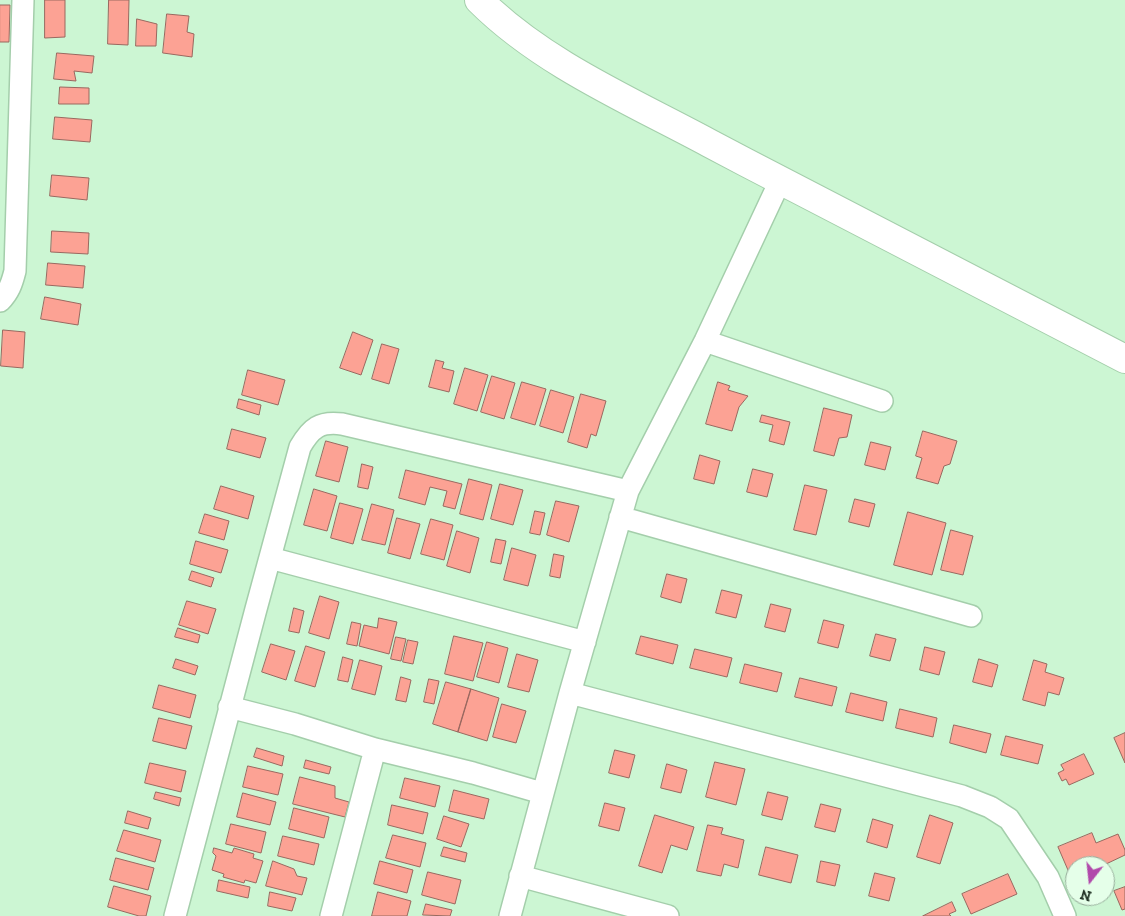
<!DOCTYPE html>
<html>
<head>
<meta charset="utf-8">
<style>
  body { margin:0 }
  #map { position:relative; width:1125px; height:916px; overflow:hidden; background:#ccf6d3; font-family:"Zilla Slab",serif }
  canvas { display:block }
  .north { position:absolute; left:1065px; top:856px; width:50px; height:50px; box-sizing:border-box; background:#e5ffe9; border:1px solid #97ad9b; border-radius:50%; rotate:196deg; font-size:14px; font-weight:700; line-height:20px; text-align:center; color:#233326 }
  .north::after { content:''; display:block; margin:auto; width:18px; height:22px; background:#b149ab; clip-path:polygon(50% 0,100% 100%,50% 72%,0 100%) }
</style>
</head>
<body>
<div id="map">
<canvas width="1125" height="916"></canvas>
<div class="north">N</div>
</div>
<script>
const ctx = document.querySelector('canvas').getContext('2d');
ctx.lineJoin = 'round';
function fillPath(path, color) { ctx.fillStyle = color; ctx.fill(path, 'evenodd'); }
function trace(path, color, width, dash) { ctx.strokeStyle = color; ctx.lineWidth = width; ctx.lineCap = dash ? 'butt' : 'round'; ctx.setLineDash(dash || []); ctx.stroke(path); }
const building = new Path2D(`
  M45,0H65V37L45,38Z
  M109,0H129L128,45L108,44Z
  M0,5H10L9,42H0Z
  M167,14L189,16L187,32L194,34L192,57L163,53Z
  M137,19L157,24L156,46H136Z
  M57,53L94,56L92,73L74,71L76,81L54,79Z
  M60,87L89,88V104H59Z
  M55,117L92,120L90,142L53,139Z
  M52,175L89,178L87,200L50,196Z
  M52,231L89,233L88,254L51,252Z
  M48,263L85,266L83,288L46,285Z
  M45,297L81,304L78,325L41,319Z
  M3,330L25,332L23,368L1,366Z
  M353,332L373,340L361,375L340,368Z
  M382,344L399,349L389,384L372,379Z
  M436,360L444,362L442,368L454,371L449,392L429,387Z
  M465,368L488,375L477,411L454,404Z
  M248,370L285,380L278,405L242,395Z
  M492,376L515,383L504,419L481,412Z
  M522,382L546,389L535,425L511,418Z
  M718,382L730,386L728,390L748,396L739,407L732,431L706,424Z
  M551,390L574,397L563,433L540,426Z
  M581,394L606,401L596,436L591,434L587,448L568,442Z
  M239,399L261,405L259,415L237,408Z
  M824,408L852,415L847,437L839,438L834,456L814,451Z
  M762,415L790,422L784,445L769,441L773,425L760,422Z
  M232,429L266,438L260,458L227,449Z
  M923,431L957,441L950,464L944,466L938,484L916,478L922,458L916,456Z
  M326,441L348,447L339,482L316,476Z
  M871,442L891,447L885,470L865,465Z
  M700,455L720,461L714,484L694,479Z
  M362,464L373,467L368,489L358,487Z
  M753,469L773,474L767,497L747,492Z
  M406,470L462,484L455,509L443,506L447,491L430,487L425,505L399,498Z
  M469,479L492,485L483,520L460,514Z
  M500,484L523,490L513,525L491,519Z
  M805,485L827,490L816,535L794,530Z
  M221,486L254,496L248,519L214,509Z
  M314,489L337,496L327,531L304,525Z
  M855,499L875,504L869,527L849,522Z
  M556,501L579,506L569,542L547,535Z
  M340,503L363,509L353,544L331,538Z
  M372,504L394,510L385,545L362,540Z
  M535,511L545,513L540,535L530,533Z
  M908,512L946,523L932,575L894,565Z
  M205,514L229,521L224,540L199,533Z
  M397,518L420,524L410,559L388,553Z
  M431,519L453,525L444,560L421,554Z
  M951,530L973,536L963,575L941,570Z
  M457,531L479,538L470,573L447,566Z
  M496,539L506,541L501,564L491,562Z
  M196,541L228,550L221,573L190,564Z
  M512,548L536,555L528,586L504,580Z
  M554,554L564,556L560,578L550,576Z
  M192,571L214,578L211,587L189,580Z
  M667,574L687,579L681,603L661,597Z
  M722,590L742,595L736,618L716,613Z
  M320,596L339,602L329,639L309,633Z
  M187,601L216,609L208,634L179,625Z
  M771,604L791,609L785,632L765,627Z
  M294,608L304,611L299,633L289,631Z
  M379,618L397,622L389,654L359,646L364,625L377,628Z
  M824,620L844,625L838,648L818,643Z
  M352,622L361,624L357,646L347,644Z
  M178,628L200,635L198,643L175,637Z
  M876,634L896,639L890,661L870,656Z
  M454,636L483,643L473,681L445,674Z
  M641,636L678,645L673,664L636,654Z
  M396,637L406,639L401,661L391,659Z
  M408,640L418,642L413,664L403,662Z
  M487,642L508,648L499,683L477,677Z
  M271,644L295,651L286,680L262,672Z
  M306,646L325,652L315,687L295,681Z
  M925,647L945,652L939,675L920,670Z
  M695,649L732,658L727,677L690,668Z
  M517,654L538,660L529,692L508,687Z
  M343,657L353,660L348,682L338,680Z
  M176,659L198,666L195,675L173,668Z
  M979,659L998,665L992,687L973,682Z
  M360,660L382,666L375,695L352,689Z
  M1034,660L1047,664L1045,672L1064,678L1059,695L1048,692L1045,706L1023,700Z
  M745,664L782,673L777,692L740,683Z
  M401,677L411,680L406,702L396,700Z
  M800,678L837,687L832,706L795,697Z
  M429,679L439,681L434,704L424,702Z
  M446,682L471,689L458,732L433,724Z
  M159,685L196,695L190,718L153,708Z
  M471,689L499,698L487,741L458,732Z
  M851,693L887,702L883,721L846,712Z
  M502,704L526,711L516,743L493,737Z
  M900,709L937,718L933,737L896,728Z
  M159,718L192,726L186,749L153,741Z
  M954,725L991,734L986,753L950,743Z
  M1125,733V763L1114,738Z
  M1006,736L1043,745L1038,764L1001,755Z
  M257,748L284,756L282,766L254,757Z
  M615,750L635,755L629,778L609,773Z
  M1084,754L1094,774L1069,785L1066,779L1062,781L1058,773L1064,770L1061,765Z
  M306,760L331,767L329,774L304,768Z
  M715,762L745,769L736,805L706,797Z
  M150,763L186,771L181,792L145,783Z
  M667,764L687,770L681,793L661,788Z
  M248,766L283,774L278,795L243,787Z
  M300,777L335,786V798L349,802L345,817L293,804Z
  M405,778L440,786L435,807L400,798Z
  M454,790L489,799L484,819L449,811Z
  M156,792L181,798L179,806L154,799Z
  M768,792L788,797L782,820L762,815Z
  M243,793L276,802L270,825L237,817Z
  M605,803L625,808L619,831L599,826Z
  M821,804L841,809L835,832L815,827Z
  M392,805L428,813L423,834L388,825Z
  M294,808L329,817L324,838L289,829Z
  M128,811L151,818L148,829L125,823Z
  M655,815L694,827L687,850L671,845L662,873L639,866Z
  M930,815L953,823L940,864L917,857Z
  M444,816L469,824L461,847L437,839Z
  M873,819L893,825L887,848L867,842Z
  M231,824L266,832L261,853L226,844Z
  M708,825L723,828L721,834L744,840L738,868L724,864L721,876L697,871Z
  M124,830L161,840L155,862L117,851Z
  M1092,833L1096,843L1118,834L1125,850V855L1106,864L1108,869L1105,870V866H1075L1074,884L1058,847Z
  M393,835L426,843L420,867L386,858Z
  M283,836L319,844L314,865L278,856Z
  M444,847L467,853L465,862L441,856Z
  M766,847L798,855L791,883L759,875Z
  M214,848L232,853L234,848L254,854L253,858L263,861L256,883L245,880L244,883L223,877L224,874L212,870L216,856L213,853Z
  M116,858L154,868L148,890L110,880Z
  M273,861L294,869L297,876L307,878L302,895L266,886Z
  M380,861L413,870L407,893L374,884Z
  M821,861L840,865L835,886L817,882Z
  M428,872L461,880L455,904L422,895Z
  M875,873L895,878L889,901L869,896Z
  M1008,874L1017,894L971,914L962,894Z
  M219,880L250,887L248,898L217,891Z
  M114,886L151,896L146,916H139L108,907Z
  M1125,887V909L1122,910L1114,891Z
  M270,892L296,898L292,911L268,906Z
  M378,892L411,901L407,916H372Z
  M952,902L956,911L949,914L951,916H923Z
  M426,904L452,910L450,916L423,915Z`);
const street = new Path2D(`
  M0,301C9,292 12,283 15,271L23,0
  M705,341L882,401
  M620,517L971,616
  M270,558L585,642
  M570,693L962,796L990,807L1009,819L1048,877L1065,916
  M229,707L295,724L375,749L473,773L542,793
  M520,876L668,916
  M175,916C216,759 257,603 300,447C311,428 320,421 342,424L628,491
  M331,916L375,749
  M510,916L570,693L628,491L705,341L780,181`);
const secondary = new Path2D(`
  M479,0C542,63 631,101 709,143C847,216 986,287 1125,359`);
fillPath(building, '#fca294');
trace(building, '#99685f', 1);
trace(street, '#a4ceab', 24);
trace(secondary, '#a4ceab', 30);
trace(street, '#fff', 21);
trace(secondary, '#fff', 28);
</script>
</body>
</html>
